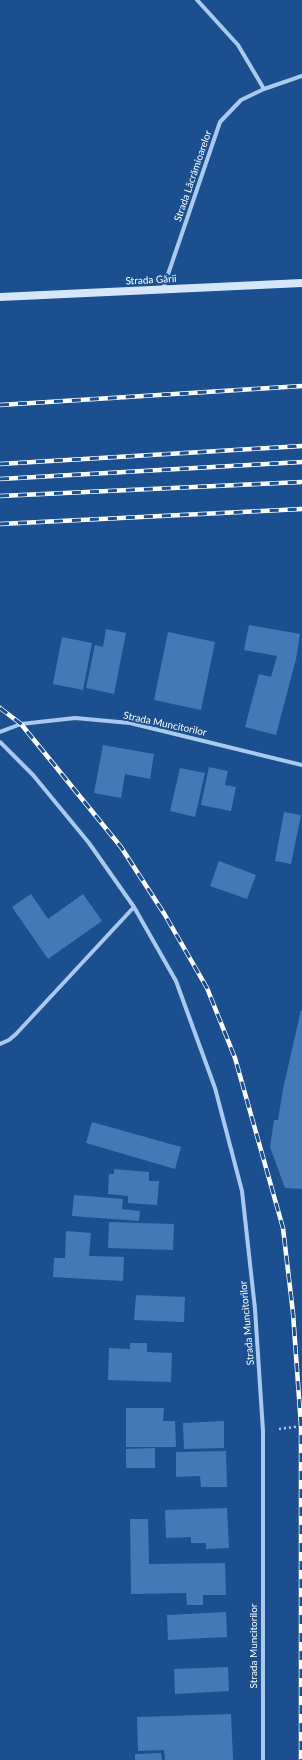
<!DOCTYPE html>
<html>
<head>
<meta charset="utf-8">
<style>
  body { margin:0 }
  canvas { display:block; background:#1b4f8f }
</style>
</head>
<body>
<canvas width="302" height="1760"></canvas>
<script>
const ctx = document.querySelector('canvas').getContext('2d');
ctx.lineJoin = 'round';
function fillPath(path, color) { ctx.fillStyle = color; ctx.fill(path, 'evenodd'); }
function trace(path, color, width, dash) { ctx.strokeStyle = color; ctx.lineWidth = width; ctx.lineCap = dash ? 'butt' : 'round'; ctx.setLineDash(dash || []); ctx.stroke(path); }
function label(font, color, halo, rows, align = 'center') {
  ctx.font = font + ' Lato,sans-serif'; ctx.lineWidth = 4; ctx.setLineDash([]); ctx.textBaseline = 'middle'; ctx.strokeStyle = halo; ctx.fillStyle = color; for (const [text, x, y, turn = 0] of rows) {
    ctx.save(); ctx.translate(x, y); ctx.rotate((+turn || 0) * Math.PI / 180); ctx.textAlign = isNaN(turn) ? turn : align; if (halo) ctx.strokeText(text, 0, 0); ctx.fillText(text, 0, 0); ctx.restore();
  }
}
const building = new Path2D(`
  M249,625L300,634L296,659L276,735L245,727L259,674L271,677L277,656L244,650Z
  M106,629L126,633L114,694L86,688L95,645L103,647Z
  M168,632L215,642L201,710L154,700Z
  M62,637L92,643L83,690L53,684Z
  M103,745L154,754L150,779L125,774L121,798L94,793Z
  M209,767L228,771L225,785L236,787L231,811L201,805Z
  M180,768L205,773L195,817L170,811Z
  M284,812L301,815L291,864L275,861Z
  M219,861L256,875L247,899L210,886Z
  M31,894L48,919L83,894L102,921L48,959L12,907Z
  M301,1010L302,1011V1189L285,1188L270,1147L274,1120H278L283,1089Z
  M92,1122L181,1147L175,1169L86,1143Z
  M114,1169L149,1172V1181H159L157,1205L128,1203V1196L108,1194L109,1174H114Z
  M74,1195L123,1199L122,1209L140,1211L139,1221L72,1216Z
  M109,1222L174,1224L173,1250L108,1248Z
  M66,1231L91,1233L89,1256L124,1257L123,1281L53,1277L54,1258H65Z
  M136,1295L185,1297L184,1322L134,1320Z
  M130,1343H147V1352L172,1353L171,1382L108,1380L109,1348L130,1349Z
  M126,1408H164L163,1421H175L176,1447H126Z
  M224,1421V1448L184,1449L183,1423Z
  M155,1448V1468H126V1449Z
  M226,1451L227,1487H201L200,1476L176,1477V1452Z
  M227,1508L229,1548L206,1549V1543H191V1537L166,1538L165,1510Z
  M130,1519H148L149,1564L225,1563L226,1595H203V1605H187L186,1593L131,1594Z
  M226,1612L227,1637L168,1640L167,1615Z
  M228,1667L229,1691L175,1694L174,1669Z
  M231,1714L233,1760H165L164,1750L138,1751L137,1717Z
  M161,1753L162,1760H135V1754Z`);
const path = new Path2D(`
  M279,1429L302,1426`);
const minor = new Path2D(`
  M197,0L238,45L264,89
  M163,289L220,122L241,100L264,89L302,76
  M0,732L21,724L75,718L130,723L302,765
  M0,742L33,775L89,843L134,907L176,981L215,1088L242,1191L255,1309L263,1431V1760
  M0,1044L9,1040L16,1034L134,907`);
const secondary = new Path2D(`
  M0,297L302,283`);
const rail = new Path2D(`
  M0,405L302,386
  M0,464L302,446
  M0,479L302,462
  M0,496L302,482
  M0,524L302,509
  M0,708L21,724L121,847L165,915L207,988L235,1058L283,1228L293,1313L301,1426V1760`);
const streetNames = [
  ["Strada Lăcrămioarelor",193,176,-71],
  ["Strada Gării",151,280,-3],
  ["Strada Muncitorilor",165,724,12],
  ["Strada Muncitorilor",247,1323,-95],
  ["Strada Muncitorilor",254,1646,-90]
];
fillPath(building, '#4478b7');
trace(path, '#a9c9ee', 2.5, [2, 3]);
trace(minor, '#a9c9ee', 4);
trace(secondary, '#d6e6fa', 8);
trace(rail, '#fff', 4.5);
trace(rail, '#1b4f8f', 3, [9]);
label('10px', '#fff', '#1b4f8f', streetNames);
</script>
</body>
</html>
